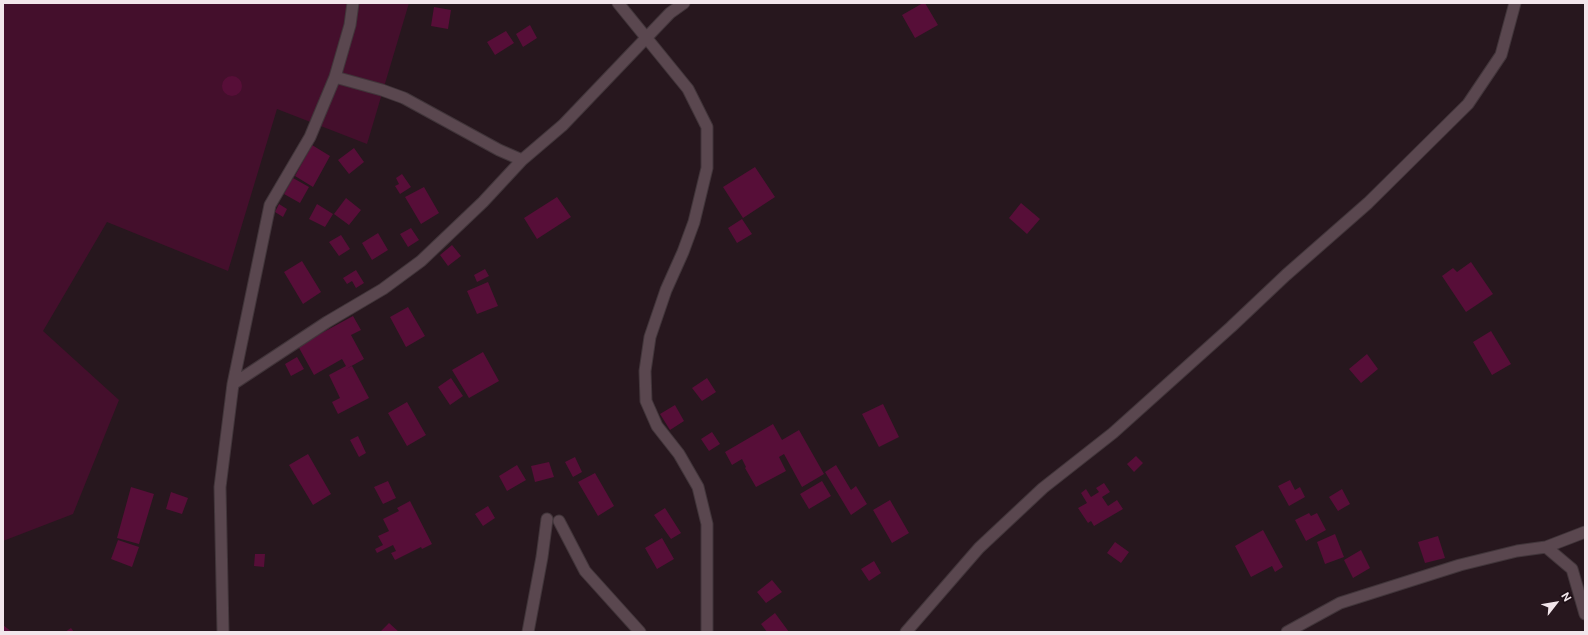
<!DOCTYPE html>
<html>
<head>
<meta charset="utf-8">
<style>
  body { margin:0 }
  #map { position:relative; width:1588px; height:635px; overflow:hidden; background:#27171e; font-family:"Public Sans",sans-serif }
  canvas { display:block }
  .frame { position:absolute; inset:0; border:4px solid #f2e6eb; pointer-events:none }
  .north { position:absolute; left:1536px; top:583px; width:40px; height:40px; -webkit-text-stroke:3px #1d0e15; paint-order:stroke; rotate:59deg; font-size:11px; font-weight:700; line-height:16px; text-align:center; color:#f2e6eb }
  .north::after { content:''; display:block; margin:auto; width:14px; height:18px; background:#f2e6eb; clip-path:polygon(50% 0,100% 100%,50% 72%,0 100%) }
</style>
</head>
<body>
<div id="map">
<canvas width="1588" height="635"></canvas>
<div class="frame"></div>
<div class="north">N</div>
</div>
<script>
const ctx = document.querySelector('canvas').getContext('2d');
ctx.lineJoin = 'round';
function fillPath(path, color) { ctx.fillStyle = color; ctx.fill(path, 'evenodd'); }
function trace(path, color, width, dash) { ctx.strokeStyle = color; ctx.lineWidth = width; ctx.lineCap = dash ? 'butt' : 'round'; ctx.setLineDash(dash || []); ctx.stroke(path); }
const green = new Path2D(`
  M3,3H409L367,144L277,109L228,271L107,222L43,331L119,400L73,514L3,541Z`);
const building = new Path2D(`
  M923,3H925L938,25L915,38L902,15Z
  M434,7L451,10L448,29L431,26Z
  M530,25L537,38L523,47L516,34Z
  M506,31L514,43L495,55L487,42Z
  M222 86a10 10 0 1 1 20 0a10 10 0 1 1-20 0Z
  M312,145L330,156L313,187L295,176Z
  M354,148L364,162L349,174L338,160Z
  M755,167L775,197L743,218L723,187Z
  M402,174L411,187L400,194L395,186L399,184L396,178Z
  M293,178L309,187L300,203L284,194Z
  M424,187L439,213L421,224L405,197Z
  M557,197L571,217L537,239L524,218Z
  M346,198L361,210L349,225L334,214Z
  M1021,203L1040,219L1027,234L1009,218Z
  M279,204L287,209L283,217L275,212Z
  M317,204L333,214L325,227L309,219Z
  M742,219L752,234L737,243L728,228Z
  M411,228L419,240L408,247L400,234Z
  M378,233L388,250L372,260L362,243Z
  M341,235L350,249L339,256L329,242Z
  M452,245L461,256L448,266L440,255Z
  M302,261L321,292L303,304L284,272Z
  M1471,262L1493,294L1466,312L1442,276L1453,268L1457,272Z
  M485,269L489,276L477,282L474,275Z
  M356,270L364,283L356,288L352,281L347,284L343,278Z
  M488,282L498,306L477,314L467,291Z
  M408,307L425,336L406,347L390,317Z
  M353,316L361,330L351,335L364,359L346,369L352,366L369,398L338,414L332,402L340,398L329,375L346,366L342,359L314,375L298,346Z
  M1491,331L1511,364L1492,375L1473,342Z
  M483,352L499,381L469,398L452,370Z
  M1367,354L1378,369L1361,383L1349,369Z
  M297,357L304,369L291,376L285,364Z
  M451,378L463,396L450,405L438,387Z
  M707,378L716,392L702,401L692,388Z
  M407,402L426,435L407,446L388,413Z
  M883,404L899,437L879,447L862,414Z
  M675,405L684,421L670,430L660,414Z
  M773,424L782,440L799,430L824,474L802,487L784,454L779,457L786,471L756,487L745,468L746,467L742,459L732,465L725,452Z
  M712,432L720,444L709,451L701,439Z
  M358,436L366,453L359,457L350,440Z
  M308,454L331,494L313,505L289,465Z
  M1136,456L1143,463L1134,472L1127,464Z
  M575,457L582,472L573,477L565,462Z
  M549,462L554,477L535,482L531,466Z
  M517,465L526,480L507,491L499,476Z
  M836,465L851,490L856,486L867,504L851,515L825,472Z
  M595,473L614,506L598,516L578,482Z
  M1290,480L1295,490L1300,487L1305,497L1289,506L1278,486Z
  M388,481L396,498L383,504L374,487Z
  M822,481L831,496L809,509L800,494Z
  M1104,483L1110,492L1102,497L1108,506L1117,500L1123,509L1094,526L1091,521L1088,523L1078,508L1087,503L1081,493L1086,489L1091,497L1099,492L1096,488Z
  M131,487L154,494L139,544L117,538Z
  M1342,489L1350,504L1338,511L1329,497Z
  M171,492L188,498L182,514L166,509Z
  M890,500L909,533L892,543L873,510Z
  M410,501L432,544L422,549L421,547L395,560L391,553L396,551L393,545L377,553L375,549L383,545L378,536L389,531L383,519L399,511L397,508Z
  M488,506L495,518L483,526L475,514Z
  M665,508L681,533L671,539L654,515Z
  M1309,513L1311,516L1317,513L1326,530L1306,541L1295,520Z
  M1263,530L1283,567L1275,572L1272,566L1251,577L1235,546Z
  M1335,534L1344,557L1325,564L1317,542Z
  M1438,536L1445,558L1425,563L1418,542Z
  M662,538L674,559L657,569L645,548Z
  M118,540L139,547L132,567L111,559Z
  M1115,542L1129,552L1121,563L1107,553Z
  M1361,550L1370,568L1353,578L1344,560Z
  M255,554H265L264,567L254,566Z
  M874,561L881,573L869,581L861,569Z
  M772,580L782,592L766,603L757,592Z
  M775,613L789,632H767L761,624Z
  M389,623L399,632H380Z
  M3,625L12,632H3Z
  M71,628L74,632H65Z`);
const minor = new Path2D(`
  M618,3L688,89L707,127V168L694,222L683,252L666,290L650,337L645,371L646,401L657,426L679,454L698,487L707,524V632
  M335,77L382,90L404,98L499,150L522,160
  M233,384L327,322L383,289L421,261L483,202L522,160L563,125L670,13L684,3
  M559,521L585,571L640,632
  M1546,547L1572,569L1585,614
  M223,632L220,487L233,384L270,205L310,137L335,77L350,25L353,3
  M528,632L542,557L547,519
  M906,632L979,548L1043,488L1113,433L1231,327L1286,275L1368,203L1468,104L1501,55L1515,3
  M1287,632L1340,603L1460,565L1517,551L1546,547L1585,532`);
fillPath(green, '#440f2c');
fillPath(building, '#570e38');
trace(minor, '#41353a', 13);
trace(minor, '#5a474f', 11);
</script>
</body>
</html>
